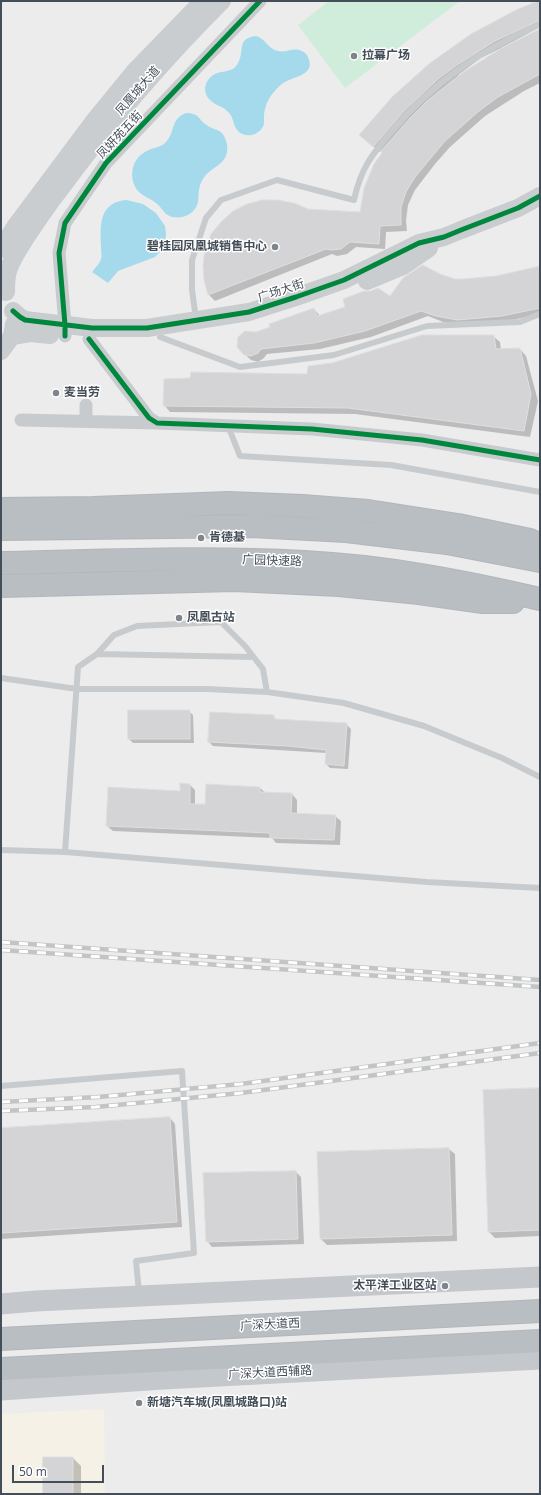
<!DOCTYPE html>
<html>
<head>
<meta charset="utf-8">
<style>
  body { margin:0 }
  #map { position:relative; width:541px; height:1495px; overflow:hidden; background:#edecec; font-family:"Open Sans",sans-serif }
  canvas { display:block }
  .frame { position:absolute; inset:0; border:2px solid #444e59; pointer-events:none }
  .scale { position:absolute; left:12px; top:1465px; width:92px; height:18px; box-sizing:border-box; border:2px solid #444e59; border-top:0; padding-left:5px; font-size:12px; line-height:14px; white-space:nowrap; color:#444e59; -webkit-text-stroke:3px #fff; paint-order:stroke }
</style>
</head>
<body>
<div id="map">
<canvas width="541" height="1495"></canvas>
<div class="frame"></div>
<div class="scale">50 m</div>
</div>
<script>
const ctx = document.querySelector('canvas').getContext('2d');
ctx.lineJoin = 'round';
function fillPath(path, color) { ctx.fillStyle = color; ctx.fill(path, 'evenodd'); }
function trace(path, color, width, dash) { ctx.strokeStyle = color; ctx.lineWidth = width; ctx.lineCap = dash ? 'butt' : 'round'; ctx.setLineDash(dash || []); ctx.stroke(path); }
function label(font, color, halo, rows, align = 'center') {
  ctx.font = font + ' "Open Sans","Noto Sans SC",sans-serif'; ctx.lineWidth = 3; ctx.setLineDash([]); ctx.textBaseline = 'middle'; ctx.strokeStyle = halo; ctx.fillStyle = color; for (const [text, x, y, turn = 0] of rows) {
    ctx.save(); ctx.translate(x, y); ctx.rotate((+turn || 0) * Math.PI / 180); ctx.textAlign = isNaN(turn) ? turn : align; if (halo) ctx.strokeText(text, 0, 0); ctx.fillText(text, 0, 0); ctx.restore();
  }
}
const commercial = new Path2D(`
  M104,1409L105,1494H1V1414Z`);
const green = new Path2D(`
  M329,1H460L345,88L298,25Z`);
const water = new Path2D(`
  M256,36C266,39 268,49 278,51C285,53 292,48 299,50C303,51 306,53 308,57C316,75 295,76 285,82C281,84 277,88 274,92C268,98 264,108 264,117C264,121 265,125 262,128C257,136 245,138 238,131C233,126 234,118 229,113C224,106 215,106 209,99C202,91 205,79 215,74C224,70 233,73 238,63C245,51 236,38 256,36Z
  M186,113C200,113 198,120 208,126C212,129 218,129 222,133C224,135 226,140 227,144C230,165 212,165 203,179C198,186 199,194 198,202C195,216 177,222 166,214C163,211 160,206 156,203C151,199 145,197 140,193C128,182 130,160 145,152C152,147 161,148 166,142C176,131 170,119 186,113Z
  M127,200L143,204L156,213L165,226L166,234L165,243L161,251L155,257L118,271L108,283L92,272C95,268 100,263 101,259C102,256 101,250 101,247C100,224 99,202 127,200Z`);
const shadow = new Path2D(`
  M540,3V27L501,48L502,49L540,30V83L524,91L485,116L450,147L435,164L415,190L408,205L406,221L407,231L386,232L385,249L356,247L347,254L337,256L332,254L215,301L209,295L205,280L308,210L361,214L383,153L382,149L380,152L360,135ZM499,49L500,50L458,76V75L481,58Z
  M540,267V314L508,321L463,326L443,322L428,316L371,337L320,349L267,354L264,358L258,362L251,360L241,351L256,333L314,309L320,316L390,297L432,272L455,280L496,277Z
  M493,336L500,342L501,350L520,349L526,356L538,401L530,437L355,414L170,412L164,405Z
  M189,711L193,715L194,743H133L129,739Z
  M273,716L277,720L346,724L351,729L348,769L330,768L326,764V753L213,746L209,742Z
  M190,785L195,790V805H206L207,785L260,788L266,793L292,794L297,800V814L335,816L341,821L340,845L276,843L272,838L113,831L107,826L181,792Z
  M540,1089V1236L495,1238L489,1232Z
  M170,1118L175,1124L182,1227L1,1239V1129Z
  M449,1149L455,1154L457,1241L327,1245L321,1239Z
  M296,1172L301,1177L304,1244L212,1247L207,1241Z
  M73,1458L81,1466V1494H44Z`);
const building = new Path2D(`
  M538,1H540V20L495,41L457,65L438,79L404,111L373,147L359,135L392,97L430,63L471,34L516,10Z
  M540,29V74L498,97L479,111L445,141L415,177L406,192L401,207V225L380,226L379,244L350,242L341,249L331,250L326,249L208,295L204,280L203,265L205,249L211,234L221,222L233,211L247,204L262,200H278L294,203L308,209L360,212L364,188L374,164L382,153L381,151L411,117L427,101L462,73L500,49Z
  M423,265L440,274L455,279H463L496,276L540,266V308L502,316L457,320L436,316L421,311L365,331L314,343L261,349L258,353L251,356L244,355L237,347L238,337L245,331L256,332L270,327L269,324L314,308L317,316L345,307L343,299L364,291H371L378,288L390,296L403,278Z
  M422,335H494L496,349L520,348L531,394L524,431L348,408L163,406L164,379L190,378L191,372L307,374L308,366L332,363Z
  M128,710H190V739H128Z
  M210,712L274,715V719L347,723L344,766L325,764L326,750L288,746L208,742Z
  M180,783L190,784V804H205L206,784L260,787V792L292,793L291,813L336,815L334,840L270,838V833L106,826L108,787L180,791Z
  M540,1088V1230L488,1232L483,1090Z
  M170,1117L177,1222L1,1233V1128Z
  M449,1148L452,1235L320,1239L317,1152Z
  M296,1171L298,1239L206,1242L203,1173Z
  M43,1457H73V1494H43Z`);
const lane = new Path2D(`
  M196,319L192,290V260L206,218L221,200L277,180L354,200C361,168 371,156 391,132C434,81 480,51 540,24
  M160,337L240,367L334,355L427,326L520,322L540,314
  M228,426L240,456L391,465L540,492
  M97,654L253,657
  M1,678L77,689H207L267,692L344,703L424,726L502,758L540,777
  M1,850L65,852L427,882L540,888
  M65,852L78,667L97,654L114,635L137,626L221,622L245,646L263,669L267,692
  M1,1086L182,1071L194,1253L136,1261L139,1292`);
const street = new Path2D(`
  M65,336V325L59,253L65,223L106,163L260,1
  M89,339L149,418L157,423L312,429L422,440L540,460
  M21,420L157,423
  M86,421V405`);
const secondary = new Path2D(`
  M1,249L15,227L95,120L135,71L203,1
  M367,281L403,266L429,248
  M6,292C6,284 6,278 8,271C12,258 20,247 27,236C37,221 47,206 58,192C108,124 162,61 222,1
  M13,311L20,317L25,320L92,328H147L249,312L296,297L344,280L419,243L444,237L461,230L518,208L540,196
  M12,336L30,333L50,335
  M1,351L12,336L14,324`);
const primary = new Path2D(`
  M1,1304L36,1301L540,1277
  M1,1390L163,1379L540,1359`);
const highway = new Path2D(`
  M1,509L93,508L229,503L302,506L368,511L458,525L530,540L540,545
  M1,529L252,526L346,531L447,543L540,561
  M1,563C102,561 203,556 304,562C384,566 462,581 540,599
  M1,586L234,580L339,585L419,593L483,602H513
  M1,1339L540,1311
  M1,1369L540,1341`);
const rail = new Path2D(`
  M1,942L540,980
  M1,950L540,987
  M1,1102L98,1097L241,1084L540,1043
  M1,1111L96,1107L241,1093L540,1053`);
const cycleway = new Path2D(`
  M13,311L20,317L25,320L92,328H147L249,312L296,297L344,280L419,243L444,237L461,230L518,208L540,196
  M65,336V325L59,253L65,223L106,163L260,1
  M89,339L149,418L157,423L312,429L422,440L540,460`);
const markers = [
  [354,56,4,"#7f858c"],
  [275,247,4,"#7f858c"],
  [56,393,4,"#7f858c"],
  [201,538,4,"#7f858c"],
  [179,618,4,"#7f858c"],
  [445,1286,4,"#7f858c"],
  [139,1403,4,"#7f858c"]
];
const poiNames = [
  ["拉幕广场",362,56],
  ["碧桂园凤凰城销售中心",267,247,"right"],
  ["麦当劳",64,393],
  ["肯德基",209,538],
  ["凤凰古站",187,618],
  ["太平洋工业区站",437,1286,"right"],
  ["新塘汽车城(凤凰城路口)站",147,1403]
];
const streetNames = [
  ["凤凰城大道",138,91,-49],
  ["凤妍苑五街",120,135,-47],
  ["广场大街",281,291,-18],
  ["广园快速路",272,561,2],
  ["广深大道西",270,1325,-3],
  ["广深大道西辅路",270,1373,-3]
];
fillPath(commercial, '#f5f1e7');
fillPath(green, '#d0eddc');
fillPath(water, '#a4daeb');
fillPath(shadow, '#0003');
fillPath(building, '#d4d4d7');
trace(building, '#dededf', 1);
trace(highway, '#b2b6bc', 24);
trace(lane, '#c8cbcd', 6);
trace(street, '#c8cbcd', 13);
trace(secondary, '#c9cdd0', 18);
trace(primary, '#c4c7cb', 21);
trace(highway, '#b9bec2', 22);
trace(rail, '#c2c4c6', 4.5);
trace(rail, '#fff', 3, [9]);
trace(cycleway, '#00873e', 5);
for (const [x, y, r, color] of markers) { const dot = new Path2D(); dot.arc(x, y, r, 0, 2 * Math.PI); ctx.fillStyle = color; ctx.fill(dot); trace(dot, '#fff', 1.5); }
label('bold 12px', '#444e59', '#fff', poiNames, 'left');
label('12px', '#444e59', '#fff', streetNames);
</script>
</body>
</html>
